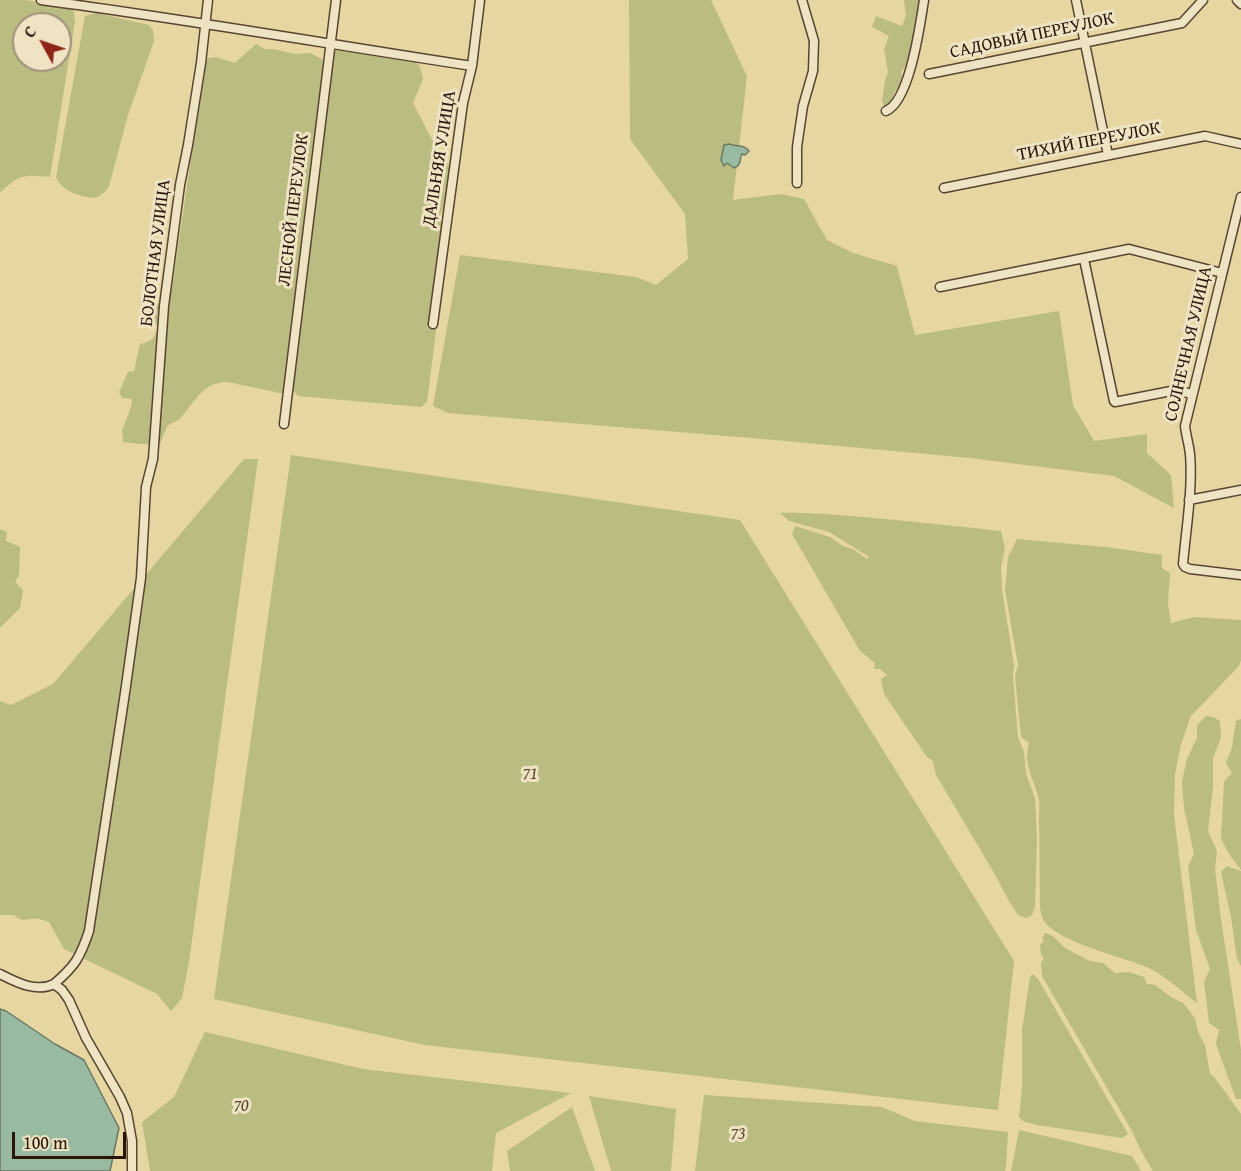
<!DOCTYPE html>
<html>
<head>
<meta charset="utf-8">
<style>
  body { margin:0 }
  #map { position:relative; width:1241px; height:1171px; overflow:hidden; background:#e5d6a2; font-family:"Gentium Book Plus",serif }
  canvas { display:block }
  .north { position:absolute; left:12px; top:12px; width:60px; height:60px; box-sizing:border-box; background:#eee4c3; border:2px solid #9f9179; border-radius:50%; rotate:310deg; font-size:16px; font-weight:700; line-height:24px; text-align:center; color:#29150a }
  .north::after { content:''; display:block; margin:auto; width:21px; height:27px; background:#8f2418; clip-path:polygon(50% 0,100% 100%,50% 72%,0 100%) }
  .scale { position:absolute; left:12px; top:1132px; width:114px; height:27px; box-sizing:border-box; border:3px solid #29150a; border-top:0; padding-left:8px; font-size:18px; line-height:21px; white-space:nowrap; color:#29150a; -webkit-text-stroke:4px #eee4c3; paint-order:stroke }
</style>
</head>
<body>
<div id="map">
<canvas width="1241" height="1171"></canvas>
<div class="north">С</div>
<div class="scale">100 m</div>
</div>
<script>
const ctx = document.querySelector('canvas').getContext('2d');
ctx.lineJoin = 'round';
function fillPath(path, color) { ctx.fillStyle = color; ctx.fill(path, 'evenodd'); }
function trace(path, color, width, dash) { ctx.strokeStyle = color; ctx.lineWidth = width; ctx.lineCap = dash ? 'butt' : 'round'; ctx.setLineDash(dash || []); ctx.stroke(path); }
function label(font, color, halo, rows, align = 'center') {
  ctx.font = font + ' "Gentium Book Plus",serif'; ctx.lineWidth = 6; ctx.setLineDash([]); ctx.textBaseline = 'middle'; ctx.strokeStyle = halo; ctx.fillStyle = color; for (const [text, x, y, turn = 0] of rows) {
    ctx.save(); ctx.translate(x, y); ctx.rotate((+turn || 0) * Math.PI / 180); ctx.textAlign = isNaN(turn) ? turn : align; if (halo) ctx.strokeText(text, 0, 0); ctx.fillText(text, 0, 0); ctx.restore();
  }
}
const green = new Path2D(`
  M0,0H25L67,6L74,11L75,22L50,177C25,175 21,173 2,191L0,192ZM24,24H60V60H24Z
  M629,0H711L747,76L733,200L781,194L804,199L827,240L853,253L897,266L915,335L1059,311L1073,405L1094,441L1147,434V453L1171,475L1174,508L1114,476L970,458L763,439L448,413L433,406L460,255L636,277L656,285L688,259L685,214L630,139Z
  M904,0H922L909,61L901,72L902,76L905,78L899,92L895,91L889,106H884L882,101L885,80L888,72L884,49L889,36L872,27L876,16L902,26L906,16Z
  M96,13L149,25L153,30L154,41L128,115L109,186L105,192L96,198C81,197 62,192 56,177L85,16Z
  M256,44L265,49H273L295,54L310,53L322,59L325,67L284,394L233,383L224,382L214,384L205,389L197,397L180,419L167,426L160,444H142L123,442L122,431L131,407L132,399L122,398L119,392L128,372L134,371L140,344C153,341 155,339 158,325L140,316V306L148,301L160,304L172,289L203,75L204,59L215,57L235,63Z
  M346,44L408,58L417,63L420,67L423,79L413,103L441,157L453,169L451,197L440,214L443,227L448,237L427,402L421,407L298,396L292,389L335,51Z
  M291,455L740,520L1014,961L998,1110L425,1045L214,999Z
  M244,459H258L189,962L182,998L171,1011L157,994L64,949L49,922C46,921 42,920 39,919C28,917 24,924 14,915H0V701L11,705L53,684Z
  M780,513C808,512 835,515 863,517C909,521 955,526 1001,531L1005,549L1001,567L1002,589L1014,666L1013,677L1018,737L1024,752L1026,774L1035,798L1037,837L1035,907L1032,915L1026,918L1018,915L1009,901L993,871L936,775L933,761L927,757L884,694L881,679L887,675L880,669H874L875,663L860,651L792,534L795,526L830,537L843,546L853,549L867,559L869,557L829,532L789,521Z
  M0,529L7,532L6,541L20,547L19,575L15,582L23,590L20,608L2,626L0,627Z
  M1017,539L1106,547L1162,555V568L1170,573L1168,603L1171,623L1194,617L1241,620V660L1239,666L1191,716L1181,744L1175,774L1174,815L1197,1003C1182,992 1167,977 1149,968C1125,957 1054,942 1043,919C1039,911 1040,900 1040,892C1039,869 1040,846 1039,823C1039,814 1040,804 1038,796C1033,777 1023,763 1029,743L1021,737L1015,676L1018,665L1005,590L1008,557Z
  M1206,716L1213,717L1220,721L1221,737L1213,758V788L1208,831L1217,851L1215,869L1221,919L1241,1050V1099H1236L1216,1044L1219,1030L1209,1023L1204,982L1210,969L1196,930L1188,866L1194,854L1184,808L1182,781L1187,759L1197,738V725Z
  M1241,719V870L1231,857L1221,839L1224,782L1232,773L1226,763L1232,747L1236,721Z
  M1227,866L1241,871V966L1237,959L1231,917L1221,872Z
  M1045,933L1053,936L1065,948L1090,961L1103,963L1115,973L1129,972L1144,977L1147,984L1155,985L1171,997L1183,1003L1195,1018L1198,1032L1205,1045L1210,1074L1215,1078L1241,1114V1171H1153L1141,1151L1132,1131L1042,976L1041,963L1044,958L1041,954L1040,945L1044,941L1042,938Z
  M1033,974L1038,979L1128,1134L1122,1138L1037,1125L1023,1121L1019,1117L1022,1088V1030L1030,977Z
  M205,1032L363,1069L571,1093L496,1133L492,1171H150L142,1122L174,1097Z
  M704,1095L882,1107L915,1121L1008,1132L1006,1167L1005,1171H695Z
  M589,1096L676,1109L671,1171H611Z
  M572,1107L595,1171H510L507,1151Z
  M1019,1130L1132,1156L1141,1171H1011Z`);
const water = new Path2D(`
  M729,144C737,147 744,144 749,151L745,155L742,154C739,160 742,165 734,168L727,163L724,166L721,160L724,145Z
  M0,1009L6,1011L55,1044L84,1060L119,1128L110,1171H0Z`);
const minor = new Path2D(`
  M41,0C185,19 328,44 472,66
  M1076,0L1108,155
  M1237,0L1241,4
  M929,74L1182,23L1203,0
  M886,111C910,101 920,25 924,0
  M797,183V147L803,106L813,71L814,41L802,0
  M944,188L1205,136L1241,144
  M1241,197L1185,426C1186,435 1189,445 1190,454C1193,489 1186,529 1183,564L1185,567L1190,569L1241,575
  M1084,259L1114,401L1115,402L1176,390L1192,394
  M940,287L1129,249L1222,273
  M433,324L463,103L472,66L480,0
  M284,424L336,0
  M1189,500L1241,490
  M0,974C16,982 36,993 54,984L62,990L69,1000L86,1038L120,1097L127,1113L132,1141V1171
  M54,984C75,966 80,958 89,931L126,686L141,578L146,487L153,459L164,306L180,185L188,145L201,63L208,0`);
const streetNames = [
  ["САДОВЫЙ ПЕРЕУЛОК",1032,36,-12],
  ["ТИХИЙ ПЕРЕУЛОК",1089,142,-11],
  ["ДАЛЬНЯЯ УЛИЦА",440,159,-81],
  ["ЛЕСНОЙ ПЕРЕУЛОК",294,210,-83],
  ["БОЛОТНАЯ УЛИЦА",156,253,-83],
  ["СОЛНЕЧНАЯ УЛИЦА",1189,344,-77]
];
const parkNames = [
  ["71",530,774],
  ["70",241,1106],
  ["73",738,1134]
];
fillPath(green, '#babc81');
fillPath(water, '#97baa0');
trace(water, '#6b7864', 1.5);
trace(minor, '#584530', 11);
trace(minor, '#eee4c3', 8);
label('18px', '#29150a', '#eee4c3', streetNames);
label('italic 18px', '#54472e', '#eee4c3', parkNames);
</script>
</body>
</html>
